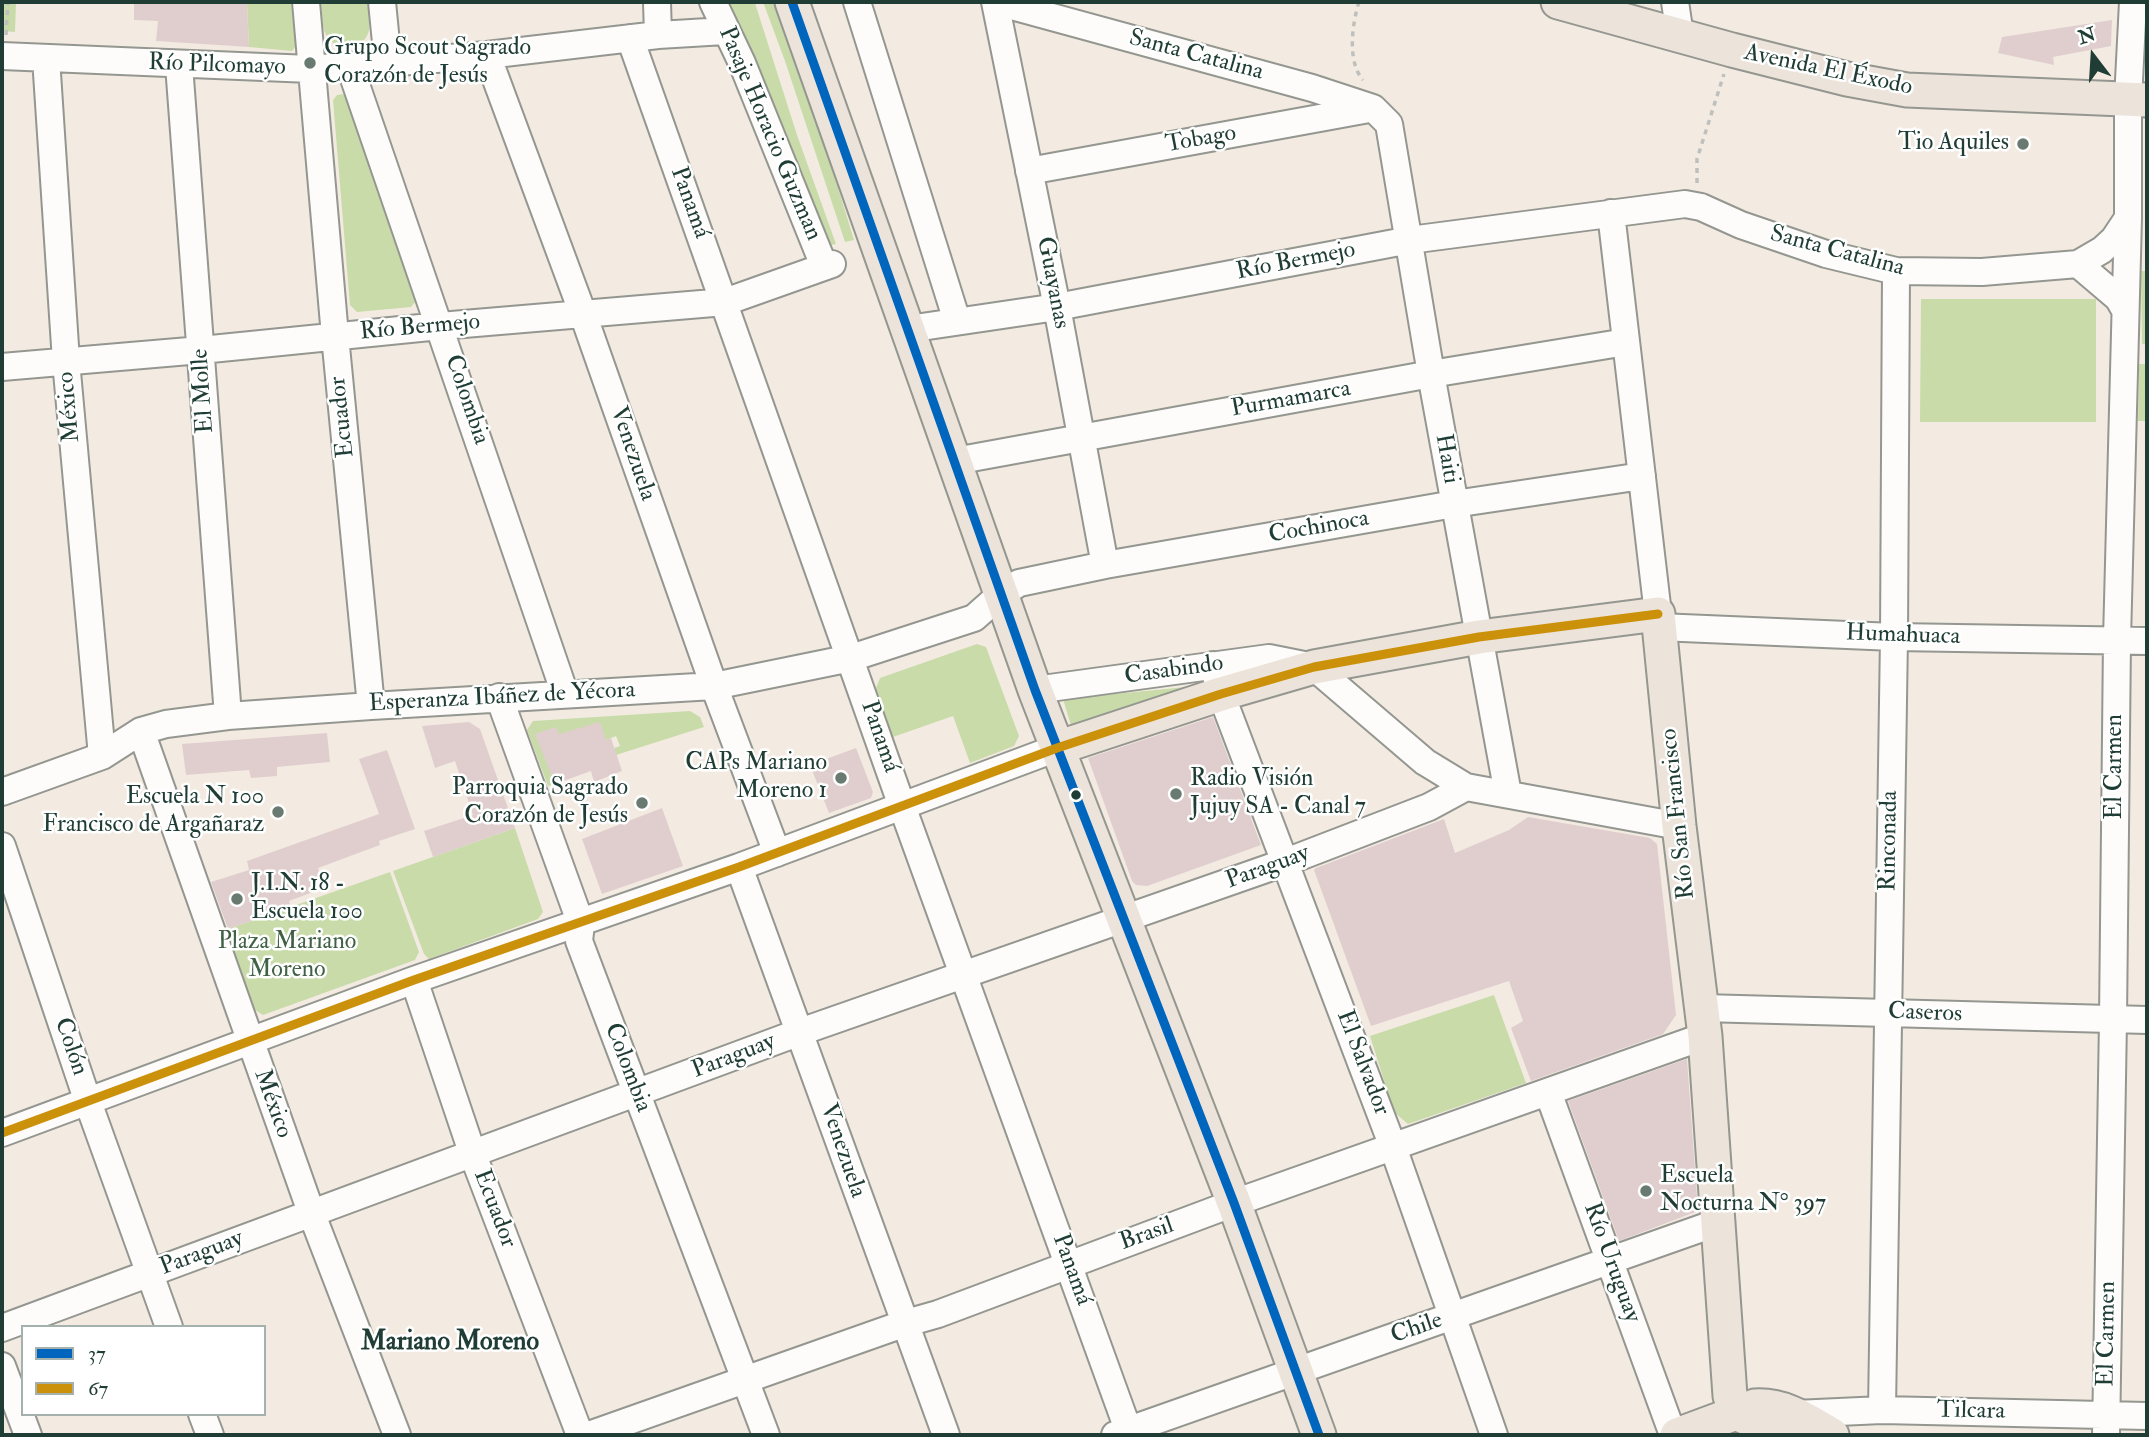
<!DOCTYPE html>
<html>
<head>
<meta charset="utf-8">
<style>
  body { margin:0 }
  #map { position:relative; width:2149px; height:1437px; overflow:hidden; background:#f3ebe2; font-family:"IM FELL Double Pica",serif }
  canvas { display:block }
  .frame { position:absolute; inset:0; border:4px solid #1f3d34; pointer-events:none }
  .legend { position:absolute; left:21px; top:1325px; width:245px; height:91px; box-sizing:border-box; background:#fff; border:2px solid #a5b1ae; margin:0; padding:9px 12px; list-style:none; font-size:21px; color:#1f3d34 }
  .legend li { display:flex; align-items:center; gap:14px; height:35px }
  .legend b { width:35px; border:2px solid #a5b1ae }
  .north { position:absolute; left:2058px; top:21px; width:70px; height:70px; -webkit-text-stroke:5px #fff; paint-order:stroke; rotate:343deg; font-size:19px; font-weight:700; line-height:28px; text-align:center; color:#1f3d34 }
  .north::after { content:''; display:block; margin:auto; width:24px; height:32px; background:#1f3d34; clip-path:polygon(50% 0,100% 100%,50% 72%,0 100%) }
</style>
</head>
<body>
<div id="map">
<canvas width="2149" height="1437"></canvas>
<div class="frame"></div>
<ul class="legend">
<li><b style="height:9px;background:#0065bd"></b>37</li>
<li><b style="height:9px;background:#cc910a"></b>67</li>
</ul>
<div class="north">N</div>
</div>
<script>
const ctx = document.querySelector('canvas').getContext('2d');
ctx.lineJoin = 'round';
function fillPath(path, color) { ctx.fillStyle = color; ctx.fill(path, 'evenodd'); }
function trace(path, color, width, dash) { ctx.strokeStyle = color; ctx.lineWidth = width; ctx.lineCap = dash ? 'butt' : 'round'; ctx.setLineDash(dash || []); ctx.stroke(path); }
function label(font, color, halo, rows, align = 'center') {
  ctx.font = font + ' "IM FELL Double Pica",serif'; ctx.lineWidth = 5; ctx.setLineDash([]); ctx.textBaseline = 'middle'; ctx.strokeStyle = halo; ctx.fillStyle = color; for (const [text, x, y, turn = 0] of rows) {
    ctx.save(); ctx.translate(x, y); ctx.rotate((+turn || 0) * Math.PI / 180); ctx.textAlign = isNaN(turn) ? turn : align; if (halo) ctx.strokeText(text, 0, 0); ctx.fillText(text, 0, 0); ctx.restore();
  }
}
const green = new Path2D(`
  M2,2H16L15,32L2,31Z
  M247,2H291L296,46L292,51L249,47Z
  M321,2H367C368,11 370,21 369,30C365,51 336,53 326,35C321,25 322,13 321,2Z
  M722,2L755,3L797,135L836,244L825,246Z
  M763,2H777L800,64L854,240L845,242L785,61Z
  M343,94L349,98L416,301L411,307L357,312L350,305L333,100L337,95Z
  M2141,271H2147V344H2142Z
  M1921,299H2096V422H1920Z
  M2139,364H2147V421H2138Z
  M977,644L986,647L1019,736L1014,746L970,763L953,716L893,737L876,688L880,678Z
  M1207,685L1072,729L1063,699Z
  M690,711L700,717L704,727L616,755L611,749L620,746L616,736L606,740L555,784L548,786L527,730L533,721Z
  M515,828L543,912L538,919L429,959L424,954L393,871Z
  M390,872L419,952L415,960L263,1015L255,1010L225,930Z
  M1494,995L1526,1083L1408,1124L1394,1112L1370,1036Z`);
const building = new Path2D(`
  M134,2H247L249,47L156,41L158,21L134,20Z
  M2112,20L2111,46L2053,57L2054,65L1998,53L2002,37Z
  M1213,717L1261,845L1147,886L1136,885L1132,881L1088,758Z
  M469,722L480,729L515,828L433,857L424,831L473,815L455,761L435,768L422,726Z
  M600,722L606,740L611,738L622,771L594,782L591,771L555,784L535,734L556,727L559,734Z
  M327,733L330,762L277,767V776L251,778L249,770L186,775L182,744Z
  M856,748L873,792L871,798L829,813L810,765Z
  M387,750L415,829L379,841L380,845L318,868L324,888L289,901L291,907L228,929L211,882L249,870L247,861L379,814L359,759Z
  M662,808L683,866L602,894L582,839Z
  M1528,817L1650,838L1657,844L1676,1015L1663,1034L1531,1081L1511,1028L1523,1021L1509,981L1371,1026L1314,870L1316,868L1444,819L1455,853L1509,830Z
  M1687,1059L1698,1211L1619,1241L1568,1101Z`);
const path = new Path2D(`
  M1359,2C1352,24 1347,62 1363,80
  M6,35L8,2
  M1697,183V159L1724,74`);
const minor = new Path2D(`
  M306,2L335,336L371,706
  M382,2L388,63
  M657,2L658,35
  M713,2L742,63L824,266
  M857,2L957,321
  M995,2L1057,307L1105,565
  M997,2L1312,88L1373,108L1389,124L1431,374L1508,794
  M1675,2L1680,35
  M630,38L902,806L1130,1435
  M487,55L583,314L714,686L777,853
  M2,56L310,69L487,55L658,35L725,31
  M46,58L66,361L102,756
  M179,65L228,716
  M350,67L565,694
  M1029,171L1369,109
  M1611,213L1658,614
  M2078,264L2118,298L2125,310
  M908,329L1057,307L1410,240L1685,204L1701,207L1741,225L1826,254L1896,271L1982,272L2078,264L2102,250L2114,239L2128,218
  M2,367L201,350L440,326L725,302L832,264
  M955,461L1431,374L1626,342
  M1659,627L1894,637L2147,641
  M1213,665L1221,694L1393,1147L1494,1435
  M1035,690L1269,658L1314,667L1425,762L1466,787L1679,826
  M499,697L581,924L579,941L766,1435
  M141,731L311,1212L397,1435
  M2,792L102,756L141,731L166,724L228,716L371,706L714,686L851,658L974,618L1000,595L1019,583L1105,565L1454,504L1642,476
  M2,846L88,1102L169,1327
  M739,867L946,1435
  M414,980L473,1155L580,1435
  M1702,1008L2147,1020
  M1548,1092L1673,1435
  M2,1133L414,980L739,867L1057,748
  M2,1328L800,1032L1286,862L1429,807L1466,787
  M2,1366L28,1435
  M1882,1410L1894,637L1896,271
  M202,1414L210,1435
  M1795,1414L1882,1410L2147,1416
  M589,1435L903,1324L938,1314L1234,1203L1705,1036
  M1115,1435L1719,1222
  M2106,1435L2113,1020L2117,640L2128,218V100L2133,2`);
const major = new Path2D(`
  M792,2L1035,690L1234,1203L1319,1435
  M1558,2L1732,50L1847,79L1907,90L2147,100
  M1057,748L1221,694L1314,667L1479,637L1658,614L1679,826L1705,1036L1730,1396L1738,1414
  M1738,1414L1784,1435
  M1677,1435L1755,1406C1784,1404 1808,1421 1832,1435`);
const bus1 = new Path2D(`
  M792,2L1035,690L1234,1203L1319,1435`);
const bus2 = new Path2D(`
  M2,1133L414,980L739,867L1057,748L1221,694L1314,667L1479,637L1658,614`);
const markers = [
  [310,63,7,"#697a71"],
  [2023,144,7,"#697a71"],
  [841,778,7,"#697a71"],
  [1176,794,7,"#697a71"],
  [1076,795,6,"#1f3d34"],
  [642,803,7,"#697a71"],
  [278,812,7,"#697a71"],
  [237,899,7,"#697a71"],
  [1646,1191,7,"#697a71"]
];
const poiNames = [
  ["Grupo Scout Sagrado",324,49],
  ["Corazón de Jesús",324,77],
  ["Tio Aquiles",2009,144,"right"],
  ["CAPs Mariano",827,764,"right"],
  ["Moreno 1",827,792,"right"],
  ["Radio Visión",1190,780],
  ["Jujuy SA - Canal 7",1190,808],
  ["Parroquia Sagrado",628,789,"right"],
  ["Corazón de Jesús",628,817,"right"],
  ["Escuela N 100",264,798,"right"],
  ["Francisco de Argañaraz",264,826,"right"],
  ["J.I.N. 18 -",251,885],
  ["Escuela 100",251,913],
  ["Escuela",1660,1177],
  ["Nocturna N° 397",1660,1205]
];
const streetNames = [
  ["Santa Catalina",1196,56,15],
  ["Río Pilcomayo",217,66,2],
  ["Avenida El Éxodo",1828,71,12],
  ["Pasaje Horacio Guzman",769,134,67],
  ["Tobago",1201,140,-10],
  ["Panamá",689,203,70],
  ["Santa Catalina",1837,252,15],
  ["Río Bermejo",1296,262,-11],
  ["Guayanas",1052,283,79],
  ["Río Bermejo",420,328,-5],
  ["El Molle",204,391,-94],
  ["Colombia",466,400,71],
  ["Purmamarca",1291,400,-10],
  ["México",70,407,-95],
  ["Ecuador",343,417,-96],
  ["Venezuela",632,454,71],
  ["Haiti",1446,459,80],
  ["Cochinoca",1319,528,-10],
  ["Humahuaca",1903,636,2],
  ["Casabindo",1174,671,-8],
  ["Esperanza Ibáñez de Yécora",502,698,-3],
  ["Panamá",879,737,71],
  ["El Carmen",2116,767,-90],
  ["Río San Francisco",1679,814,-96],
  ["Rinconada",1890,841,-89],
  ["Paraguay",1268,868,-20],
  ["Caseros",1925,1014,2],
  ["Colón",70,1047,71],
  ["Paraguay",734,1057,-21],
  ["El Salvador",1362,1063,69],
  ["Colombia",627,1068,69],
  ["México",272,1104,70],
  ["Venezuela",842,1151,71],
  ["Ecuador",494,1209,69],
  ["Brasil",1147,1235,-20],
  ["Paraguay",202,1254,-21],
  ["Río Uruguay",1611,1263,70],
  ["Panamá",1071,1270,70],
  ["Chile",1417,1329,-19],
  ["El Carmen",2108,1334,-89],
  ["Tilcara",1971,1412,1]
];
const parkNames = [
  ["Plaza Mariano",287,943],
  ["Moreno",287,971]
];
const neighbourhoodNames = [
  ["Mariano Moreno",450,1343]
];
fillPath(green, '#c8dba9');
fillPath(building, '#e0cece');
trace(minor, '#949690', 30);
trace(major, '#949690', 37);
trace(path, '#bfc0be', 3.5, [5, 5]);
trace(minor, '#fdfcfb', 26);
trace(major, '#ece3da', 33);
trace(bus1, '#0065bd', 9);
trace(bus2, '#cc910a', 9);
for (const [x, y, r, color] of markers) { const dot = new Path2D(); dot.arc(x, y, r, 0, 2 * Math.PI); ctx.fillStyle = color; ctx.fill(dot); trace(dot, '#fff', 2.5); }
label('24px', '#1f3d34', '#fff', poiNames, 'left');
label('24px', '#1f3d34', '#fff', streetNames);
label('24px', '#406146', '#fff', parkNames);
label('bold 26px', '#1f3d34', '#fff', neighbourhoodNames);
</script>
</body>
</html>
